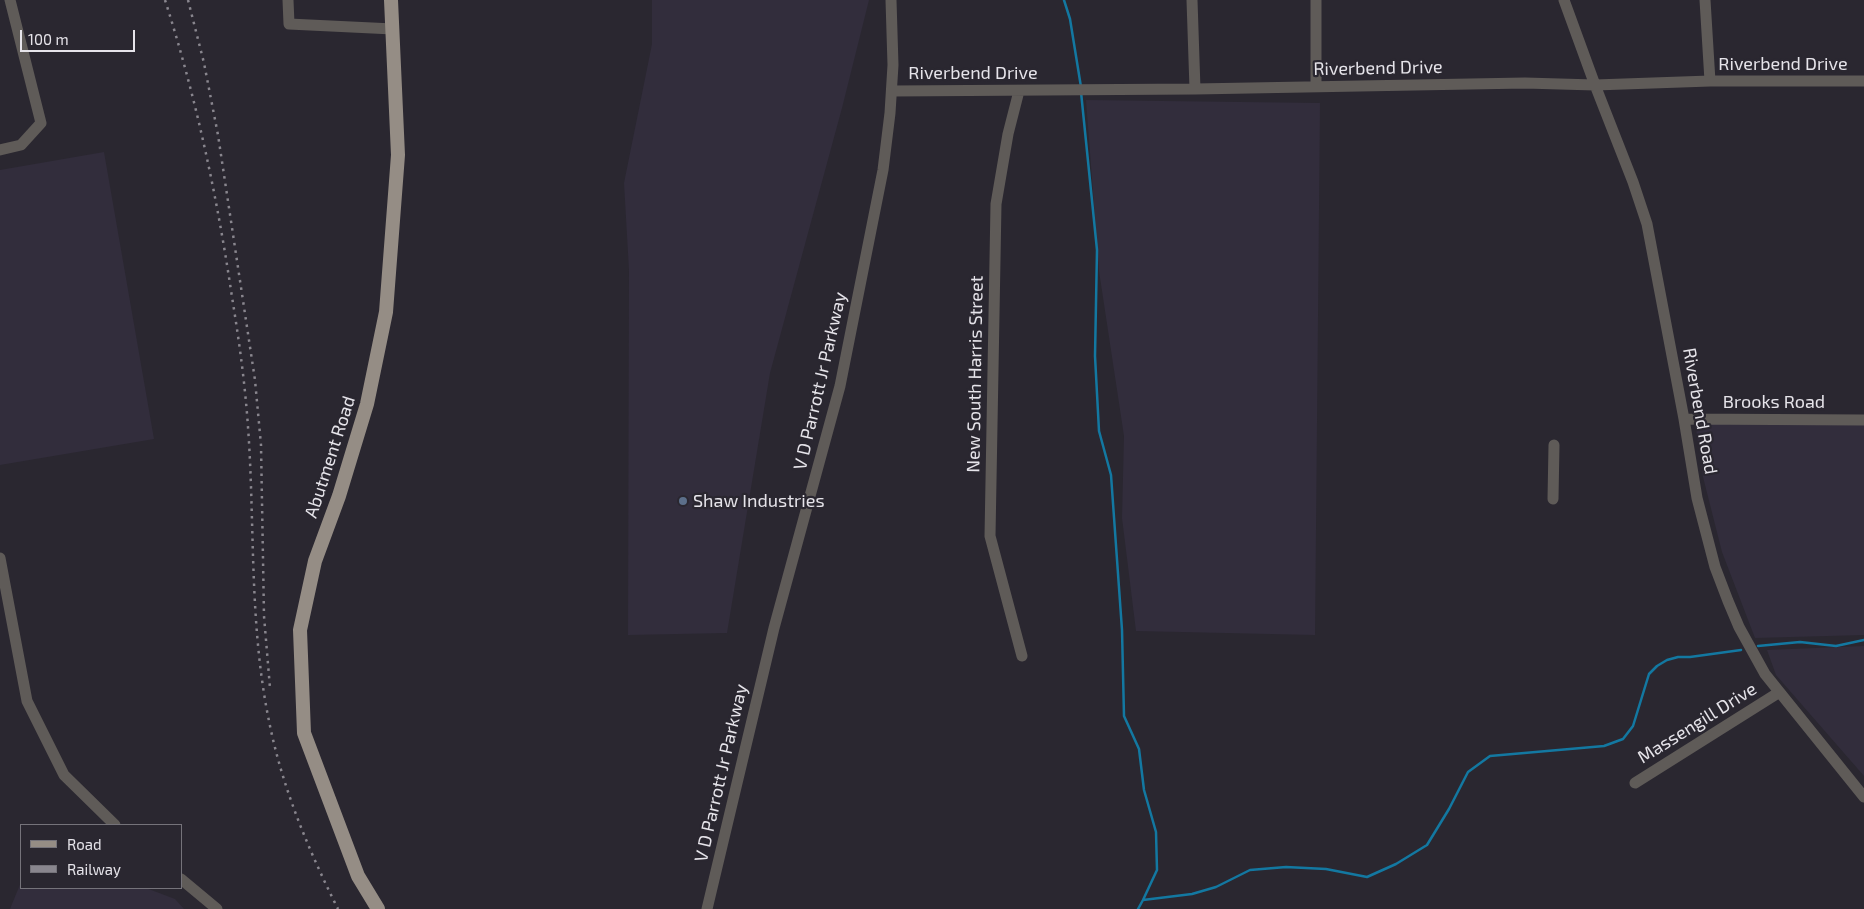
<!DOCTYPE html>
<html>
<head>
<meta charset="utf-8">
<style>
  body { margin:0 }
  #map { position:relative; width:1864px; height:909px; overflow:hidden; background:#2a2730; font-family:"Exo 2",sans-serif }
  canvas { display:block }
  .legend { position:absolute; left:20px; top:824px; width:162px; height:65px; box-sizing:border-box; background:#2a2730; border:1px solid #75737a; margin:0; padding:6px 9px; list-style:none; font-size:15px; color:#e6e4ea }
  .legend li { display:flex; align-items:center; gap:10px; height:25px }
  .legend b { width:25px; border:1px solid #75737a }
  .scale { position:absolute; left:20px; top:30px; width:115px; height:22px; box-sizing:border-box; border:2px solid #e6e4ea; border-top:0; padding-left:6px; font-size:15px; line-height:18px; white-space:nowrap; color:#e6e4ea; -webkit-text-stroke:4px #2a2730; paint-order:stroke }
</style>
</head>
<body>
<div id="map">
<canvas width="1864" height="909"></canvas>
<ul class="legend">
<li><b style="height:6px;background:#958d85"></b>Road</li>
<li><b style="height:6px;background:#89868e"></b>Railway</li>
</ul>
<div class="scale">100 m</div>
</div>
<script>
const ctx = document.querySelector('canvas').getContext('2d');
ctx.lineJoin = 'round';
function fillPath(path, color) { ctx.fillStyle = color; ctx.fill(path, 'evenodd'); }
function trace(path, color, width, dash) { ctx.strokeStyle = color; ctx.lineWidth = width; ctx.lineCap = dash ? 'butt' : 'round'; ctx.setLineDash(dash || []); ctx.stroke(path); }
function label(font, color, halo, rows, align = 'center') {
  ctx.font = font + ' "Exo 2",sans-serif'; ctx.lineWidth = 4.5; ctx.setLineDash([]); ctx.textBaseline = 'middle'; ctx.strokeStyle = halo; ctx.fillStyle = color; for (const [text, x, y, turn = 0] of rows) {
    ctx.save(); ctx.translate(x, y); ctx.rotate((+turn || 0) * Math.PI / 180); ctx.textAlign = isNaN(turn) ? turn : align; if (halo) ctx.strokeText(text, 0, 0); ctx.fillText(text, 0, 0); ctx.restore();
  }
}
const built = new Path2D(`
  M652,0H869L842,108L770,373L727,633L628,635L629,270L624,183L652,44Z
  M1086,100L1320,103L1315,635L1136,631L1122,518L1124,436L1099,271Z
  M104,152L154,439L0,465V170Z
  M1695,422H1864V635L1755,638L1722,552L1703,477Z
  M1864,646V776L1776,675L1767,650Z
  M21,882V888H146L175,899L184,909H10Z`);
const stream = new Path2D(`
  M1064,0L1070,19L1081,87
  M1081,92L1097,250L1095,356L1099,431L1111,475L1122,630L1124,716L1139,749L1144,790L1156,832L1157,870L1143,900L1138,909
  M1758,646L1800,642L1836,646L1864,640
  M1143,900L1192,894L1216,887L1250,870L1286,867L1326,869L1367,877L1396,864L1427,845L1449,809L1468,772L1490,756L1604,746L1623,739L1633,726L1649,674L1657,666L1667,660L1678,657H1690L1741,650`);
const minor = new Path2D(`
  M288,0L289,24L393,29
  M1192,0L1195,89
  M1316,0V87
  M1564,0L1595,85L1633,182L1647,224L1684,419L1697,498L1715,567L1728,601L1739,627L1765,674L1864,797
  M1705,0L1710,81
  M893,91L1195,89L1525,83L1595,85L1710,81H1864
  M1019,91L1008,134L996,204L990,536L1022,656
  M0,150L21,145L41,123L10,0
  M1684,419L1864,420
  M1553,499L1554,445
  M0,558L27,701L64,775L115,825
  M1635,783L1778,693
  M181,879L217,909
  M707,909L774,628L840,386L883,170L890,113L893,65L891,0`);
const major = new Path2D(`
  M378,909L358,876L304,733L300,630L315,561L339,496L367,404L386,312L398,155L391,0`);
const rail = new Path2D(`
  M165,0C196,97 217,196 232,297C239,340 245,383 248,427C255,524 249,624 269,721C282,787 308,849 338,909
  M188,0L204,63L218,135L255,380L261,445L264,616L270,688`);
const markers = [
  [683,501,5,"#5c6f8a"]
];
const streetNames = [
  ["Riverbend Drive",1783,64],
  ["Riverbend Drive",1378,68,-1],
  ["Riverbend Drive",973,73],
  ["New South Harris Street",975,374,-89],
  ["V D Parrott Jr Parkway",820,381,-77],
  ["Brooks Road",1774,402],
  ["Riverbend Road",1700,411,80],
  ["Abutment Road",330,457,-72],
  ["Massengill Drive",1697,723,-32],
  ["V D Parrott Jr Parkway",721,773,-77]
];
const poiNames = [
  ["Shaw Industries",693,501]
];
fillPath(built, '#322d3c');
trace(stream, '#1378a1', 2.5);
trace(minor, '#5f5b58', 11);
trace(major, '#958d85', 14);
trace(rail, '#89868e', 2.5, [2.5, 5]);
for (const [x, y, r, color] of markers) { const dot = new Path2D(); dot.arc(x, y, r, 0, 2 * Math.PI); ctx.fillStyle = color; ctx.fill(dot); trace(dot, '#2a2730', 2); }
label('18px', '#e6e4ea', '#2a2730', streetNames);
label('18px', '#e6e4ea', '#2a2730', poiNames, 'left');
</script>
</body>
</html>
